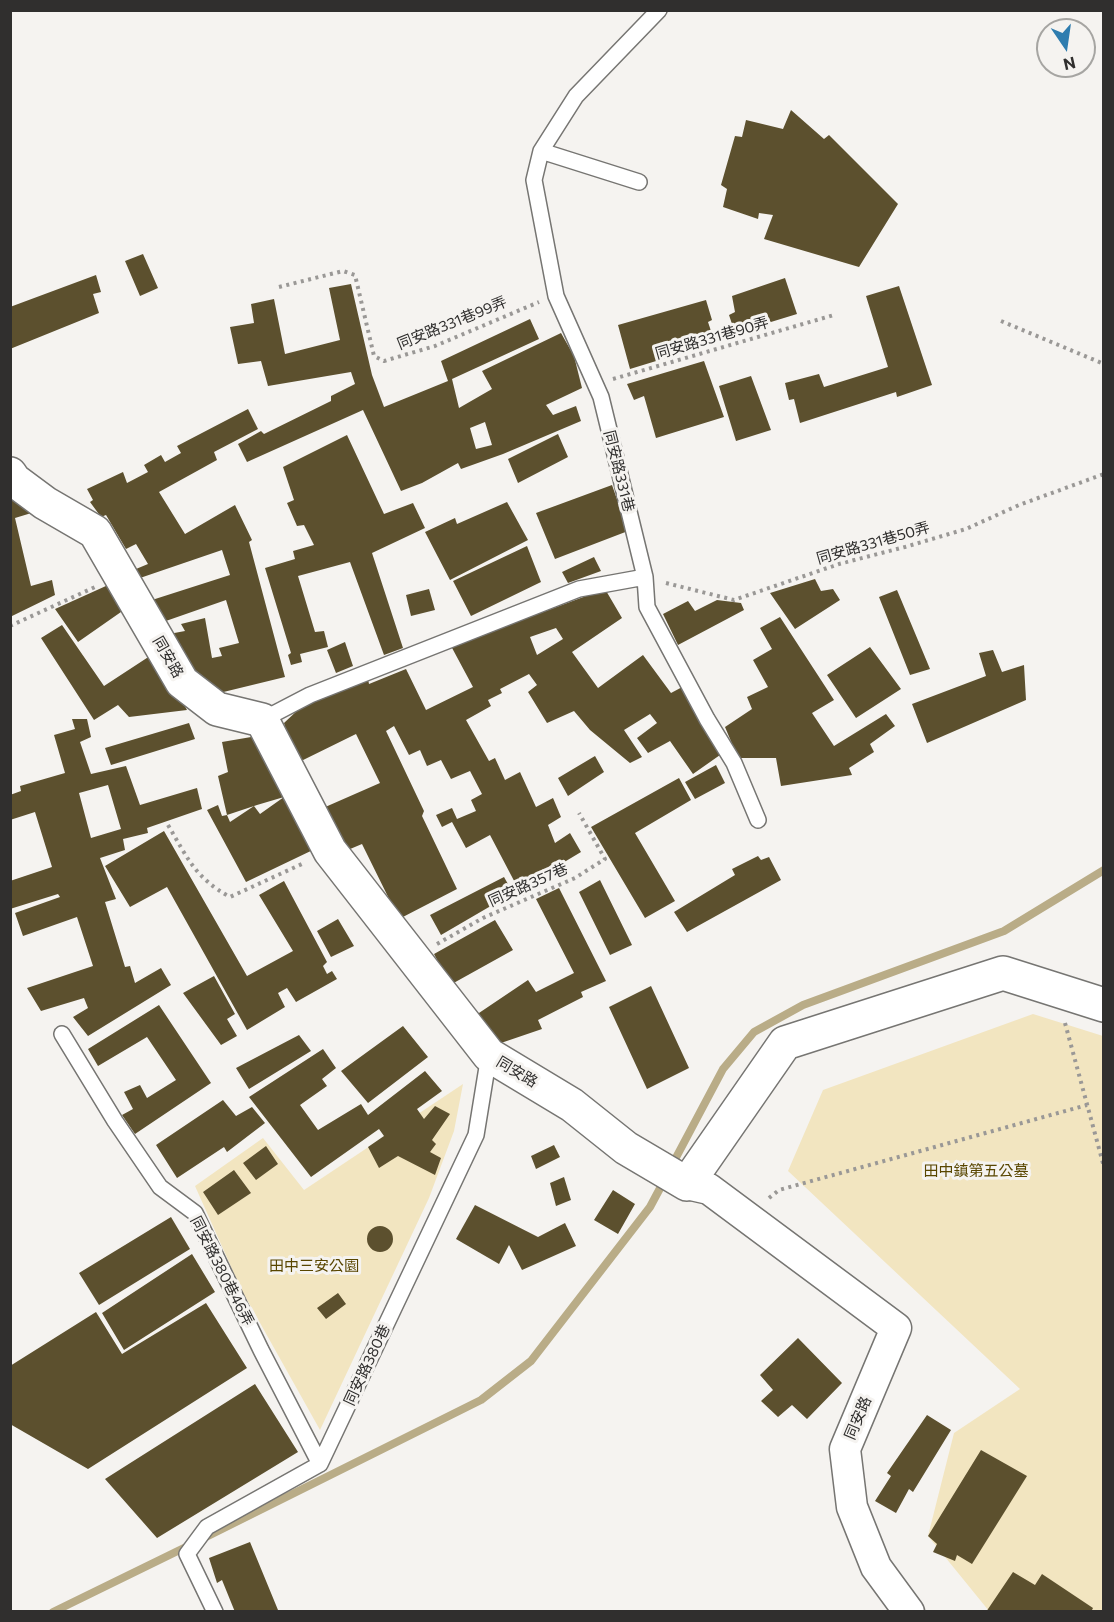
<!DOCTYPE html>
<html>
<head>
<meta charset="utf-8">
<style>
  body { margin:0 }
  #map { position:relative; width:1114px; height:1622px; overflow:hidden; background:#f5f3f0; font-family:Commissioner,sans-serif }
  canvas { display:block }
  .frame { position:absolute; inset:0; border:12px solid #302f2e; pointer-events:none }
  .north { position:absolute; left:1036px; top:18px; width:60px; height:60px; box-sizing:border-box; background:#f5f3f0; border:2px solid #a6a5a2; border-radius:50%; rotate:167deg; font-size:16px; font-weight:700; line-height:24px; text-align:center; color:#302f2e }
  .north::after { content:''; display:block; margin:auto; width:21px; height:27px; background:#2f7daf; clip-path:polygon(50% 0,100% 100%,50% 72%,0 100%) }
</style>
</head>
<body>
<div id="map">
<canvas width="1114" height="1622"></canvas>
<div class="frame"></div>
<div class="north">N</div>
</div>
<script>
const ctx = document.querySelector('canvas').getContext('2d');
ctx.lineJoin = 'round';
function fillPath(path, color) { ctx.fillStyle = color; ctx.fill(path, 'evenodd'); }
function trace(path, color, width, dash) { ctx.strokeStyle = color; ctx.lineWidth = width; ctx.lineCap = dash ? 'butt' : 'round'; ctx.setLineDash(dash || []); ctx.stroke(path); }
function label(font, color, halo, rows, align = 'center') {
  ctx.font = font + ' Commissioner,"Noto Sans TC",sans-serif'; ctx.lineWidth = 6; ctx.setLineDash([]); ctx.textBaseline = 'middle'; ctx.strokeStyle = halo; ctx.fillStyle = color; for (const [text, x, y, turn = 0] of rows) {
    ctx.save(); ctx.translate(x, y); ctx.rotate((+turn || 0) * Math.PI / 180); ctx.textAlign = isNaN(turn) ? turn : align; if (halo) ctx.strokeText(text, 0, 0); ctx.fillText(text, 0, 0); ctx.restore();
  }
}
const green = new Path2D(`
  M1033,1014L1103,1036V1611H989L928,1536L954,1433L1020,1389L788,1171L823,1090Z
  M463,1084L454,1131L429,1198L320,1430L241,1289L195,1186L263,1138L304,1190Z`);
const stream = new Path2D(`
  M671,1167L723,1069L754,1032L803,1005L1004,931L1104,870
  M202,1539L481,1400L531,1361L650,1207L665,1179
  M53,1612L190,1545`);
const building = new Path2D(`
  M791,110L824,139L829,135L898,204L859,267L764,239L773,215L759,213L758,219L723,207L727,189L721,185L735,136L742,137L746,120L783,129Z
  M143,254L158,288L140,296L125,261Z
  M96,275L101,292L93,294L99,313L10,349V307Z
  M785,278L797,314L735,333L729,315L735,312L732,296Z
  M351,284L372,375L384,407L448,381L441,361L530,319L539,339L452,379L459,408L492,389L482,371L561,333L574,356L582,388L546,405L553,415L576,406L581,421L503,454L461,469L458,463L422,483L401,491L363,410L247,462L238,444L261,431L264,434L331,401V396L355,384L351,372L268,386L261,361L238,364L230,327L254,323L251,304L274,299L285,354L340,340L329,288ZM485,422L492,445L476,449L470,428Z
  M899,286L932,385L897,397L896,392L800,423L794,399L789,400L785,383L819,374L824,387L888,367L866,296Z
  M706,300L712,320L708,322L715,343L630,369L618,325Z
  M704,361L724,417L656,438L644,396L634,400L627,384Z
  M751,376L771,430L736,441L719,386Z
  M248,409L258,429L214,452L217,460L159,492L185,534L235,505L252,540L249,542L285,677L207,696L169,634L185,631L181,624L205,618L212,658L222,656L219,648L239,643L226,600L163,622L152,600L230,575L222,550L140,578L136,569L148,564L136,544L126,549L106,515L101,517L90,502L93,500L87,489L123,472L127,483L148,472L144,465L161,455L165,462L181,453L177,446Z
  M558,434L568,457L518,483L508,459Z
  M347,435L384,514L413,503L425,528L372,553L403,648L384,655L350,562L298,576L315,632L324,631L328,647L300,654L302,662L291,665L288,655L291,653L265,568L295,559L293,551L314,545L304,525L297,526L287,503L294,500L283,467Z
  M612,485L628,531L555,559L536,513Z
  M19,496L38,511L15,518L31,586L52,580L55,595L10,617V499Z
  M507,502L528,540L450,580L425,532L455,518L457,524Z
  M527,546L541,582L471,616L453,581Z
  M594,557L601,571L568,583L562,572Z
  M815,579L821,591L833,589L840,600L795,629L770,593Z
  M117,581L131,605L78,642L55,609Z
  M429,589L435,610L411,616L406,595Z
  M605,589L622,618L572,652L598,688L643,655L671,693L686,685L720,755L693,774L670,741L648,753L637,738L657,723L650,714L624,730L642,757L630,763L590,730L574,711L547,723L528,692L537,685L529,674L500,689L502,693L488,700L491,706L466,720L489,761L495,758L505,780L520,772L536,807L553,798L561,817L548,825L555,843L570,833L581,852L536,879L541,886L522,896L490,835L466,848L452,822L442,827L436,815L452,808L457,819L476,811L471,800L482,794L470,771L451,779L441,760L427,766L420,750L409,755L394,726L386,731L424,811L422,816L457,889L399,919L362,844L343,852L323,808L380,783L356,734L295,764L284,723L301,707L368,679L369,684L406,669L426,710L473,687L451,646ZM556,628L563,639L537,655L530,637Z
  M897,590L930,669L910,675L879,597Z
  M717,600L741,603L744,610L678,645L663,614L688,601L695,611Z
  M780,617L834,700L812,713L834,746L886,714L895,726L870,744L874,752L849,768L852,775L781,786L776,758H738L725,727L752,709L747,697L768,687L753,660L772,649L760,628Z
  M62,625L104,686L156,652L187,710L129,717L118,705L94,720L41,638Z
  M345,642L353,666L336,673L327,650Z
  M870,647L901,689L856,718L827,675Z
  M993,650L1002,672L1024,665L1026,700L927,743L912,704L986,676L979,653Z
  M72,719H87L91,737L80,742L91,774L126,766L140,805L197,788L202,809L147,828L148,833L123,839L125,850L100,858L116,899L105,902L125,967L130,966L135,983L161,968L171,985L88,1036L73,1017L88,1008L84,998L41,1011L27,988L93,966L77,917L23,936L15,913L60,897L58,894L10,909V881L52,867L35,812L10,820V795L21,791L20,786L65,773L54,735L75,729ZM108,785L121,829L91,838L79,793Z
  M189,723L195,739L111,765L105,748Z
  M257,736L317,848L246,882L207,810L218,805L222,816L227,815L230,822L254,806L260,814L284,797L257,805L227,815L218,776L228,772L222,742Z
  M595,756L604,772L568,796L558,778Z
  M716,765L725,783L695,799L685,782Z
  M679,778L691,800L635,833L675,901L645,918L591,827Z
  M164,831L247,976L293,951L259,895L284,881L327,962L323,966L327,974L332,971L337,979L296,1002L287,988L278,993L285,1007L247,1030L167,887L130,907L105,866Z
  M758,856L761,860L769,857L781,880L687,932L674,912L735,875L732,869Z
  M504,877L513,893L441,935L430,915Z
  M600,880L632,945L610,955L579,892Z
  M559,888L606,981L581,992L583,997L538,1020L542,1029L498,1044L476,1015L528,980L536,992L574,973L536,899Z
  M338,919L354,946L331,957L317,931Z
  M495,920L513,950L450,985L434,954Z
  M214,976L235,1014L227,1019L237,1036L221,1045L183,993Z
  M651,986L689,1068L647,1089L609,1007Z
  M159,1005L211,1083L135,1134L122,1115L133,1109L124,1092L140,1085L147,1098L176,1080L147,1037L98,1066L88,1049Z
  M403,1026L428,1057L368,1103L341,1071Z
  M299,1035L311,1051L249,1089L236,1068Z
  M323,1049L336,1068L322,1079L327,1086L300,1105L318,1130L361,1104L368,1115L425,1071L442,1091L417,1109L424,1119L435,1106L450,1114L432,1140L436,1144L430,1152L441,1158L435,1175L398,1156L379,1168L368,1147L384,1136L379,1129L311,1177L249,1097Z
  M223,1100L236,1116L252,1107L265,1123L227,1152L224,1147L177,1178L156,1145Z
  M554,1145L560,1157L536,1169L531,1156Z
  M266,1146L278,1164L256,1180L243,1163Z
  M234,1170L251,1193L218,1215L203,1192Z
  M564,1177L571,1200L556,1206L550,1183Z
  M613,1190L635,1204L618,1234L594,1220Z
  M475,1205L538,1237L565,1223L576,1246L522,1270L509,1245L499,1264L456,1239Z
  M171,1217L190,1249L99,1305L79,1273Z
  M367 1239a13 13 0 1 1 26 0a13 13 0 1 1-26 0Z
  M192,1254L215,1292L124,1350L102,1313Z
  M338,1293L346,1304L326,1319L317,1308Z
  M206,1303L247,1368L88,1469L10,1424V1366L96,1312L122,1354Z
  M798,1338L842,1383L807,1419L792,1405L778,1417L761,1401L773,1390L760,1375Z
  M255,1384L298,1452L157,1538L105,1479Z
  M927,1415L951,1430L913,1492L909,1489L896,1513L875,1501L891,1476L887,1473Z
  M981,1450L1027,1476L972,1564L957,1555L955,1561L933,1552L937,1544L928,1536Z
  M250,1542L278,1610L274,1612H235L222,1580L217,1583L209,1558Z
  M1013,1572L1035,1585L1042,1574L1093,1608L1091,1612H986Z`);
const path = new Path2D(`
  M279,287L343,271L355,275L374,356L384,361L435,346L539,302
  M1001,321L1104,364
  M613,379L834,315
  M666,583L734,600L839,564L905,547L966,529L1019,505L1104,474
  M10,626L95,587
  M168,825C187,857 195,878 230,897L304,863
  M437,944L483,918L575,878L605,859L579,813
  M1065,1023L1104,1167
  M769,1198L779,1190L1087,1105`);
const lane = new Path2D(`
  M541,151L639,182
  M645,577L647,607L707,719L734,763L758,820
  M262,720L310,695L579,589L645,577L601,397L556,296L534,180L541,151L576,96L659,10
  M62,1034L115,1121L160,1187L195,1213L261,1350L320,1464
  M215,1612L187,1554L207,1527L320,1464L476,1135L489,1055`);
const street = new Path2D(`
  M687,1184L709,1189L896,1328L845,1449L852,1507L876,1567L909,1612`);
const secondary = new Path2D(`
  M10,474L14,480L45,503L95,532L182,682L217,709L262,720L330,851L489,1055L572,1105L626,1148L687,1184L785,1043L1003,973L1104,1005`);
const streetNames = [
  ["同安路331巷99弄",452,323,-22],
  ["同安路331巷90弄",712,338,-16],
  ["同安路331巷",619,471,76],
  ["同安路331巷50弄",873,543,-16],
  ["同安路",168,657,60],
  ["同安路357巷",528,885,-24],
  ["同安路",517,1072,31],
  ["同安路380巷46弄",222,1271,63],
  ["同安路380巷",367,1365,-65],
  ["同安路",858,1418,-67]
];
const parkNames = [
  ["田中鎮第五公墓",976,1171],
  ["田中三安公園",314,1266]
];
fillPath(green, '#f2e5c0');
trace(stream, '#b9ac87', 8);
fillPath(building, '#5c502e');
trace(lane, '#767572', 18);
trace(street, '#767572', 33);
trace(secondary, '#767572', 36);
trace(path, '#9a9896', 4, [3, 4.5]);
trace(lane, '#fff', 15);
trace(street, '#fff', 30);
trace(secondary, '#fff', 33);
label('15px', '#302f2e', '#f5f3f0', streetNames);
label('15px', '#594600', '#f5f3f0', parkNames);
</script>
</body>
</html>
